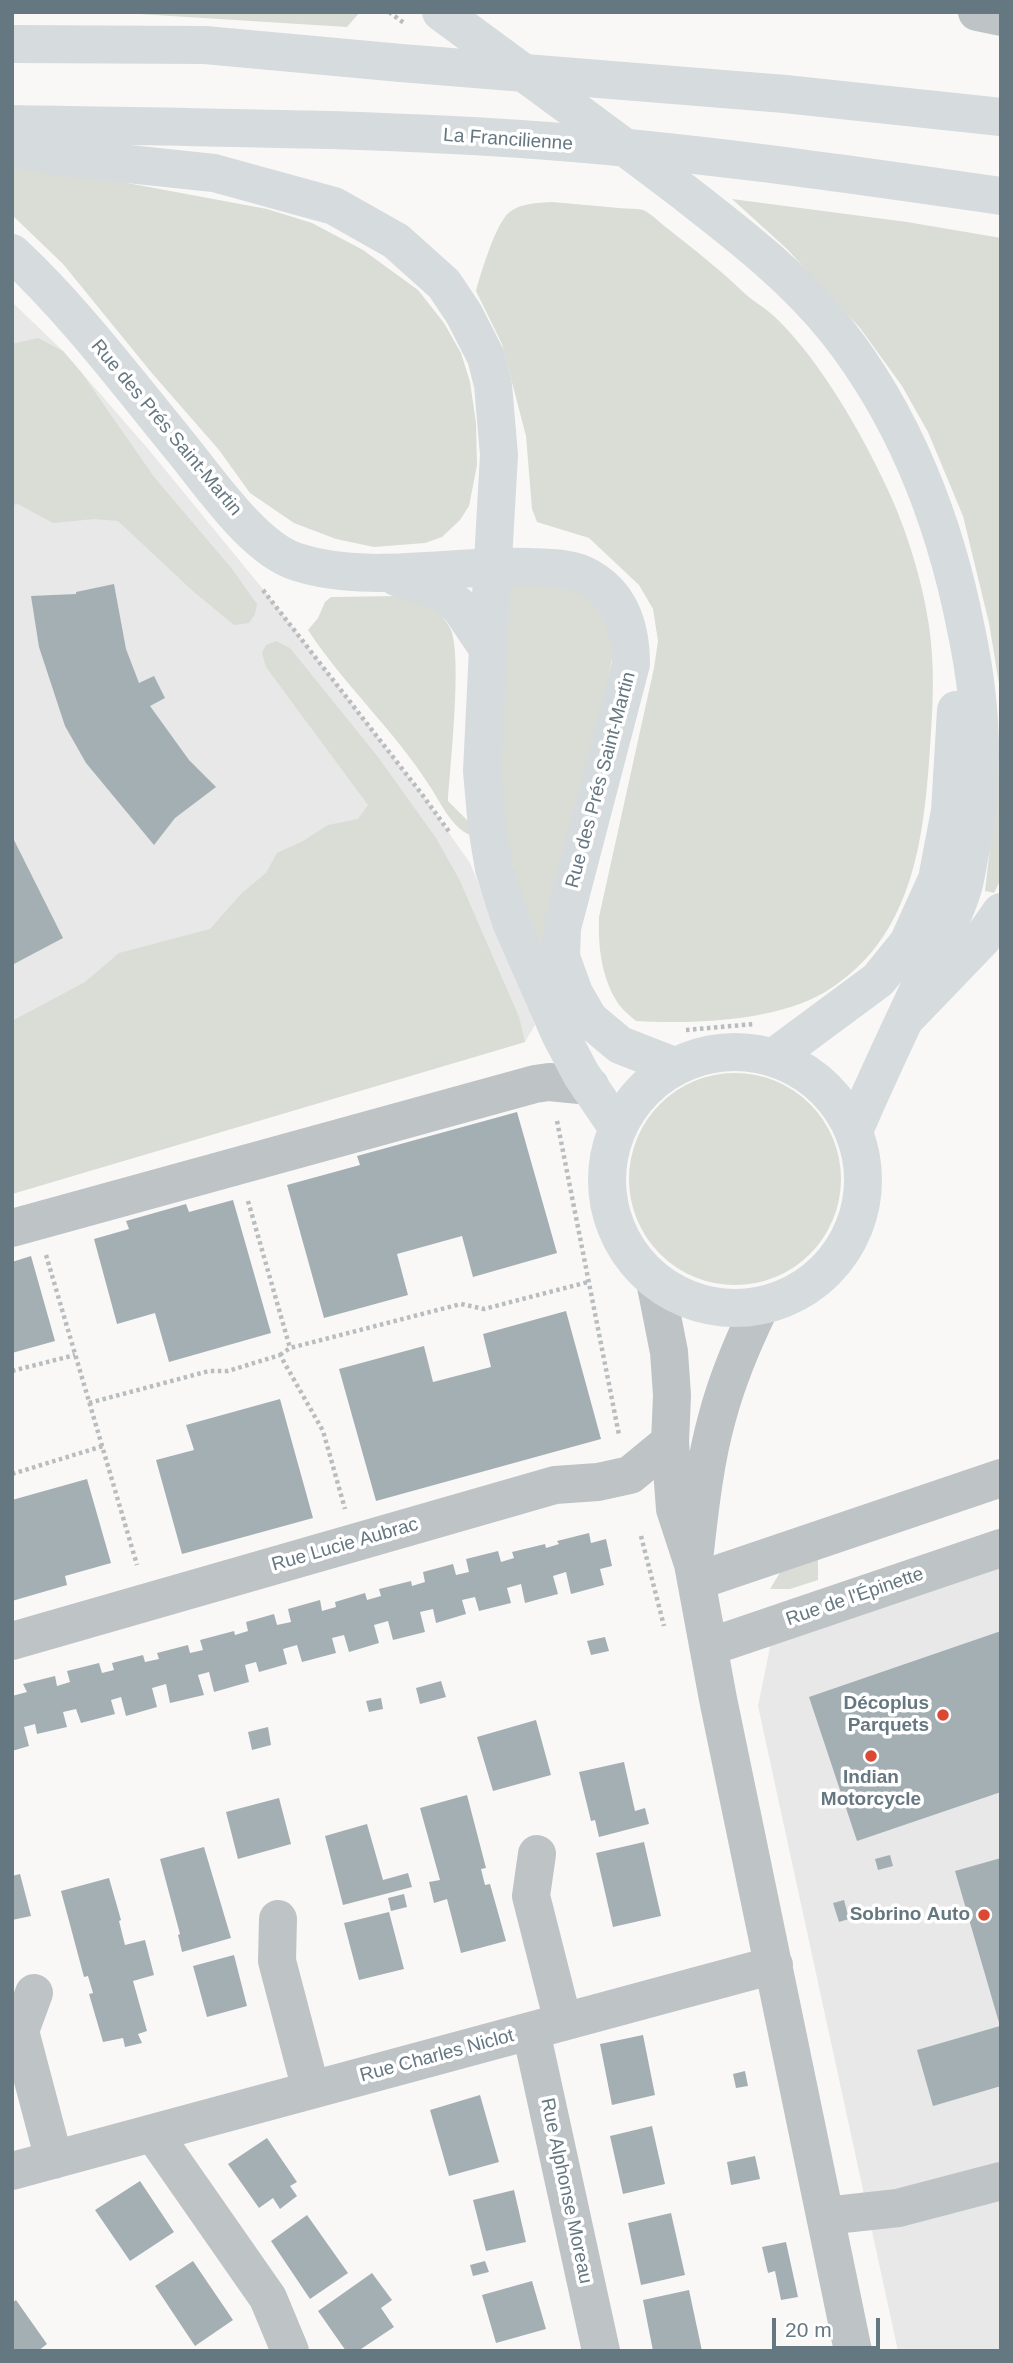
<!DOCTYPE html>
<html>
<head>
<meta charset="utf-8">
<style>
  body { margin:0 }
  #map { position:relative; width:1013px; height:2363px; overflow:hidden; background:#f9f8f6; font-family:Arial,sans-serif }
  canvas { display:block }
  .frame { position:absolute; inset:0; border:14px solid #657780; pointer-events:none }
  .scale { position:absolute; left:772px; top:2318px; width:108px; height:32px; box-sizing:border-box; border:4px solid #657780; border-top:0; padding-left:9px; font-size:21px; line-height:24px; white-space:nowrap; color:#657780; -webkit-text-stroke:5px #fff; paint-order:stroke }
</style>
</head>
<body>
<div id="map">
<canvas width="1013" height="2363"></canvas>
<div class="frame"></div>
<div class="scale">20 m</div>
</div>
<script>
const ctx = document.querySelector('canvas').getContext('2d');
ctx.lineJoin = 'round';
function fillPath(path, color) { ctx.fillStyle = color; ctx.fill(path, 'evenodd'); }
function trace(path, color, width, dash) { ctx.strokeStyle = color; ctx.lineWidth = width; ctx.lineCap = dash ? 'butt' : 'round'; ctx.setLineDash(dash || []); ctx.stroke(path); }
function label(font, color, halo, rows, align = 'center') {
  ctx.font = font + ' Arial,sans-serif'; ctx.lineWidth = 7; ctx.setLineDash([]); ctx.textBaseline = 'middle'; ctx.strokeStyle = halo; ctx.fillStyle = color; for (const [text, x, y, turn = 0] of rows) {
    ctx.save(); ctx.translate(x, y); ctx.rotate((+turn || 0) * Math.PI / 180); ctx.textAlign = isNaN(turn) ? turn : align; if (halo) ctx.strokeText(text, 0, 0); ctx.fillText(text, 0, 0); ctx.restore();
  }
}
const built = new Path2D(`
  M12,302L63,351L149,450L262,588L421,793L470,863L535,1025L525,1042L12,1194Z
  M1001,1528V2351H898L758,1706L779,1603Z`);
const green = new Path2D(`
  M107,12H360L347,27Z
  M12,165L95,177L267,209L312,223L363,250L418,290L444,323L461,353L470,382L476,423L477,465L469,506L460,520L442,537L425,543L374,547L336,539L294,523L250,493L219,450L151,372L63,264L12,215Z
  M732,199L907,222L1001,238V696L989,623L963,516L928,432L902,386L860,328L787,249Z
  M552,202C575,204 597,206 619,208C626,209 636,208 643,210C651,213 660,223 667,228C692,248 718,268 741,290C753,302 768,309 779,321C822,364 861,432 887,488C906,528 923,582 929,626C935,666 933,707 930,747C924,840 913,939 825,992C774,1022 693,1024 636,1021C629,1015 620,1008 616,1000C601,975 598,945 599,917L654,668L658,641L653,609L639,585L589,538L537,522L532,509L526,436L502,344L476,291C481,272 494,231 505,217C515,203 537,203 552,202Z
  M38,338L63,351L81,372L154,477L232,569L257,604L255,614L249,623L234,625L194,592L118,521L94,519L53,523L18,504L12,505V344Z
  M510,580L566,583L593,598L616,640L550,959L523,915L498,797Z
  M397,596C419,600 439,606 450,628C463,651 450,768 448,801L468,821L470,835C450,826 440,801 429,785C394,730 344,685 308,630L318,618L325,602L331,597Z
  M276,641L290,648L378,757L436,838L460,881L519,1017L525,1042L12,1194V1021L85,982L119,953L210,929L242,893L266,873L277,853L303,841L328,825L358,819L368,805L266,667L262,653L266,645Z
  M1001,736V879L994,893L985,891L998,779Z
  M629 1179a106 106 0 1 1 212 0a106 106 0 1 1-212 0Z
  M818,1549V1580L790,1589H770L784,1566Z`);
const building = new Path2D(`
  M114,584L126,649L139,683L154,676L165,698L150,706L189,760L216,787L175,818L154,845L86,763L65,726L39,647L31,596L76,594V592Z
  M12,836L63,938L12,965Z
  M517,1112L557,1253L473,1277L462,1236L397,1254L408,1295L324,1318L287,1185L360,1165L357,1156Z
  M233,1200L271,1333L169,1362L155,1313L117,1324L94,1239L129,1229L126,1221L186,1204L189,1212Z
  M31,1256L55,1341L12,1353V1262Z
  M566,1311L601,1439L376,1501L339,1369L424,1346L433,1382L491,1367L483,1334Z
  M280,1399L313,1518L182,1554L156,1460L194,1450L186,1425Z
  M87,1479L111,1563L65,1576L67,1585L12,1601V1500Z
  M589,1533L591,1543L606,1539L612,1566L600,1569L604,1585L571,1594L566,1572L553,1576L558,1594L525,1603L521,1584L507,1588L511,1603L479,1611L475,1597L462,1600L466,1614L436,1623L433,1609L420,1612L425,1632L393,1640L388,1621L374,1625L379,1643L349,1652L344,1635L332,1638L336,1653L302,1662L297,1645L283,1649L287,1664L259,1672L256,1662L245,1665L249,1682L214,1692L209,1672L198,1675L204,1695L170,1703L166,1684L152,1688L157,1707L126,1716L121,1697L111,1700L115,1714L81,1723L76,1709L63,1712L67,1727L37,1734L35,1724L24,1727L29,1746L12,1751V1696L27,1692L23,1684L55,1676L57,1686L70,1682L67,1671L99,1663L102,1673L114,1670L112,1663L143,1655L145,1662L159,1659L157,1653L188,1645L190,1653L203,1650L200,1640L234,1631L235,1635L248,1631L246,1622L274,1614L277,1625L291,1622L288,1609L320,1600L322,1611L336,1607L335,1602L365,1593L367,1600L381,1596L379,1589L411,1581L412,1586L425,1582L423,1572L453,1564L456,1575L469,1572L466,1559L498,1551L501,1562L514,1558L512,1552L545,1544L546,1548L559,1544L557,1541Z
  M1001,1631V1792L857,1841L809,1697Z
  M605,1637L609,1651L591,1655L587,1641Z
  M441,1681L446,1697L420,1704L416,1688Z
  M381,1698L383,1709L369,1712L366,1701Z
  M536,1720L551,1775L493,1791L477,1737Z
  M268,1727L271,1745L252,1750L248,1732Z
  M624,1762L635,1811L645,1808L649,1824L599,1837L595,1820L591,1821L579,1772Z
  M467,1795L486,1868L481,1869L485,1885L490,1884L506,1941L461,1953L447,1899L434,1903L429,1882L440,1880L420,1808Z
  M279,1798L291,1844L238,1859L226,1812Z
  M367,1824L383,1880L408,1873L412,1887L343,1905L325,1836Z
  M644,1842L661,1916L613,1927L596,1853Z
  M204,1847L231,1938L182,1952L178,1935L180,1934L160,1859Z
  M890,1855L893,1866L878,1870L875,1859Z
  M1001,1858V2086L933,2106L917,2050L1000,2026L955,1871Z
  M20,1874L31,1916L12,1920V1876Z
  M109,1878L121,1920L119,1921L125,1945L145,1940L154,1975L133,1981L147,2031L138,2034L142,2043L125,2047L123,2038L103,2042L89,1994L93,1993L88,1976L84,1977L61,1891Z
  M404,1894L407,1907L391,1911L388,1898Z
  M844,1900L849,1919L839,1922L833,1903Z
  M389,1912L404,1969L359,1980L344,1923Z
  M234,1955L247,2006L207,2017L193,1966Z
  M643,2035L655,2095L612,2105L600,2044Z
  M745,2071L748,2086L736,2088L733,2074Z
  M480,2095L499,2162L449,2176L430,2110Z
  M652,2126L665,2184L623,2194L610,2136Z
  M267,2138L297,2182L290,2186L297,2196L280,2209L273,2198L259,2208L228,2164Z
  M755,2156L760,2179L731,2185L727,2162Z
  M140,2181L174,2232L130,2261L95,2210Z
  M514,2190L526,2242L486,2251L473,2200Z
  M671,2213L685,2275L641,2285L628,2223Z
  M307,2215L348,2273L310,2299L271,2241Z
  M786,2242L798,2297L781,2300L775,2271L768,2273L762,2247Z
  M193,2261L233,2320L195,2346L155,2286Z
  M485,2261L489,2272L473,2276L470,2265Z
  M372,2273L392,2300L381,2308L394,2327L358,2351H346L318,2311Z
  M532,2281L546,2329L496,2343L482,2295Z
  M689,2290L702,2351H653L643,2300Z
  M16,2300L47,2344L38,2351H12V2303Z`);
const path = new Path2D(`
  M389,12L404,23
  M263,590L421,793L450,833
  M686,1030L754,1024
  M557,1121L619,1435
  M248,1201L290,1348
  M46,1255L137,1565
  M280,1355L290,1348L461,1304L484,1309L588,1282
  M12,1371L75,1355
  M89,1403L209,1371H228L280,1355L323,1431L345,1509
  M12,1474L103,1446
  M641,1536L664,1626`);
const minor = new Path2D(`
  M977,12L1001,17
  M12,1228L535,1084L549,1082L590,1086
  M655,1281L669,1352L672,1395L670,1442L675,1509L693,1564L718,1699L853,2351
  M695,1551C700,1507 705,1461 717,1418C727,1380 743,1342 760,1307
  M697,1581L1001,1478
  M12,1641L555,1485L598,1482L630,1475L670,1442
  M709,1647L1001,1548
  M537,1854L531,1896L563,2022
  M278,1919L277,1961L311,2090
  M34,1993L20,2031L54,2160
  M531,2031L601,2351
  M153,2133L268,2298L290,2351
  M12,2171L774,1965
  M825,2216L898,2208L1001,2181`);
const major = new Path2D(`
  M441,12C522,72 604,131 684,192C738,234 793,276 836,330C904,416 945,522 966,629C982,704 986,778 970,853C967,867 966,881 961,894C954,915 943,936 934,956C907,1015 879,1072 854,1131
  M12,253C74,311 125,379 179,445C208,480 254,549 297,562C369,585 454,564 529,567C549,568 573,567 590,578C622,597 631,630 631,664L562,928L561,957L574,993L589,1019L620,1045L674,1066
  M396,577L441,592L459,606L488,649L482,771L487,827L494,869L511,922L560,1034L581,1074L617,1127
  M607 1180a128 128 0 1 1 256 0a128 128 0 1 1-256 0Z
  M774,1057L878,980L908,943L937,879L950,811L956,710`);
const highway = new Path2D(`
  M12,44L205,45L401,63L785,94L1001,117
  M12,124C182,127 352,128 521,139C682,150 842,173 1001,196
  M12,148L62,157L214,173L334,206L396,241L444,284L464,314L486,357L493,385L499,455L488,649
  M906,1018L982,939L1001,912`);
const markers = [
  [943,1715,7,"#dc4933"],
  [871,1756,7,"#dc4933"],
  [984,1915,7,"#dc4933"]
];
const streetNames = [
  ["La Francilienne",508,140,4],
  ["Rue des Prés Saint-Martin",166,428,50],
  ["Rue des Prés Saint-Martin",601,780,-75],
  ["Rue Lucie Aubrac",345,1545,-16],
  ["Rue de l'Épinette",855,1597,-19],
  ["Rue Charles Niclot",437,2056,-15],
  ["Rue Alphonse Moreau",566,2191,78]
];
const poiNames = [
  ["Décoplus",929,1704],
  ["Parquets",929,1726],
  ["Indian",871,1778,"center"],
  ["Motorcycle",871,1800,"center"],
  ["Sobrino Auto",970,1915]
];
fillPath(built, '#e7e8e7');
fillPath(green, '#d9ddd6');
fillPath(building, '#a4afb4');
trace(path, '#b9bdbf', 4.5, [3.5, 3.5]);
trace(minor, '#bec3c6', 38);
trace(major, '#d6dbde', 38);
trace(highway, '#d6dbde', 38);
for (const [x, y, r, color] of markers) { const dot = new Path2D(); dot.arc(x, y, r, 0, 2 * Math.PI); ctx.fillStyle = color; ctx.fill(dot); trace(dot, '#fff', 2.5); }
label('19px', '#657780', '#fff', streetNames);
label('bold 19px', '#657780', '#fff', poiNames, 'right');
</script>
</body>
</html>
